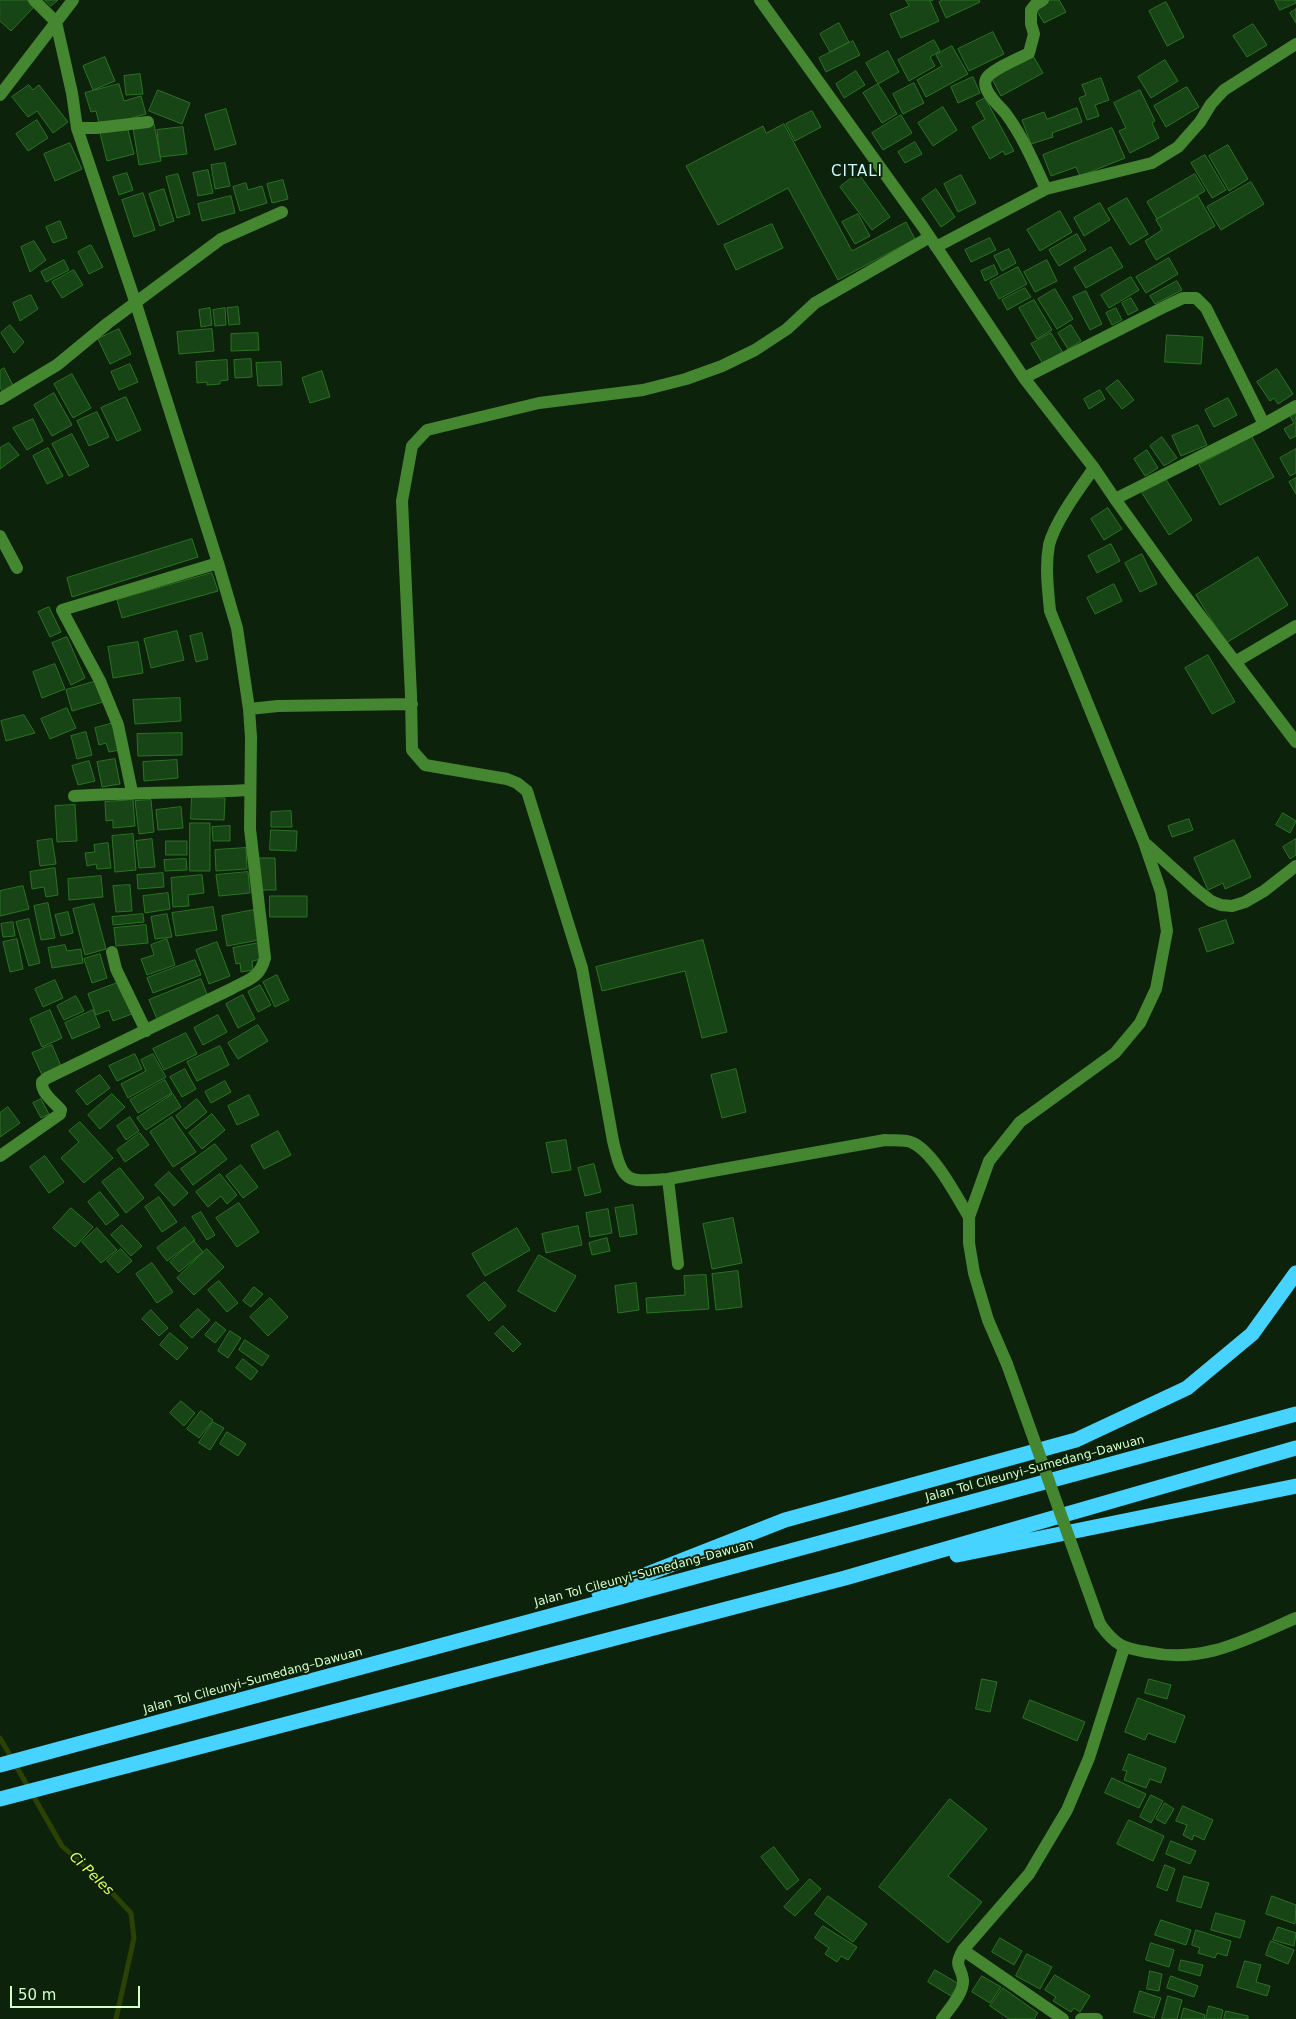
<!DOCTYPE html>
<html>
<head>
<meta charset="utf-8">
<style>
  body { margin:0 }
  #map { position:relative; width:1296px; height:2019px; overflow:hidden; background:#0d220b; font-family:"DejaVu Sans",sans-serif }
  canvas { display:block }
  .scale { position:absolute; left:10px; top:1986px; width:130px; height:22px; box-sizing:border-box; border:2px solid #d4ffcb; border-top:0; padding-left:6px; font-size:15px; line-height:18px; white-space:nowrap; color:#d4ffcb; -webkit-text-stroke:4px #0d220b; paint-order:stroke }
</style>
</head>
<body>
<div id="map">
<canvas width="1296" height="2019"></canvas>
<div class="scale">50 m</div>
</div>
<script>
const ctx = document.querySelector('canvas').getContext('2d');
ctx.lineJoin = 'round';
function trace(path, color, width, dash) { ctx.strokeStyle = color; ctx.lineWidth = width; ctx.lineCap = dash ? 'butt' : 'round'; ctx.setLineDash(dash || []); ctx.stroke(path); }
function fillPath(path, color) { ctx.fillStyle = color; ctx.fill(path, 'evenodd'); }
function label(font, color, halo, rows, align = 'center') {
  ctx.font = font + ' "DejaVu Sans",sans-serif'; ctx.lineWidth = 4; ctx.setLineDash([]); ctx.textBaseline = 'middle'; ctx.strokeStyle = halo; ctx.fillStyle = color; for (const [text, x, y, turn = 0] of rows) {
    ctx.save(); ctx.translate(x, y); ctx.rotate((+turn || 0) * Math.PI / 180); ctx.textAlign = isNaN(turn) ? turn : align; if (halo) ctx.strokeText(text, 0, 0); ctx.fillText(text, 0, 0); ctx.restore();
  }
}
const stream = new Path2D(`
  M0,1738L62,1846L98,1878L131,1913L134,1938L116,2019`);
const building = new Path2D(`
  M0,0H27L34,7L11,31L0,21Z
  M45,0H58L51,6Z
  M906,0H933L930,1L939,21L901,38L890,14L909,6Z
  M943,0H979L980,2L946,18L939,2Z
  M1050,0H1059L1066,12L1044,23L1035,8Z
  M1275,0H1296V3L1280,10Z
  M1166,2L1184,37L1167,46L1149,11Z
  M1296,9V23L1290,13Z
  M839,23L849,42L830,52L820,34Z
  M1253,24L1267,45L1247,57L1233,36Z
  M993,32L1004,54L969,71L958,49Z
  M934,40L940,51L930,57L935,66L909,81L898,60Z
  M853,41L860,55L826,72L819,58Z
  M952,46L968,74L926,97L917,80L942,66L936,55Z
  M888,51L899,72L878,84L866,63Z
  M1032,54L1043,73L1001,96L991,77Z
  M105,57L115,81L93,90L83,66Z
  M1165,60L1178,81L1151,98L1138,77Z
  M856,71L865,85L844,98L836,84Z
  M140,74L143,94L126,95L124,76Z
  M973,77L980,93L958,103L951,87Z
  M1101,78L1109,100L1095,105L1099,116L1087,120L1079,98L1086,95L1082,85Z
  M914,83L924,103L903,114L893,94Z
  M119,84L124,101L141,96L146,114L100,127L96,111L91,112L85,93Z
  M878,84L897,114L882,123L863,93Z
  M29,85L33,90L39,85L68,122L53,133L37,111L28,117L12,97Z
  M1187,87L1199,107L1166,127L1154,106Z
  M158,90L190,103L182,124L149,111Z
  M1140,90L1155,121L1152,123L1159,138L1130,153L1119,131L1126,128L1114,103Z
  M985,98L1014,151L1005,155L1003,151L990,159L972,127L985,119L976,103Z
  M943,107L957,130L933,146L918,123Z
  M1077,108L1082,122L1052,133L1053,137L1031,144L1022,120L1044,112L1047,119Z
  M226,109L236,144L215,150L205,115Z
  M812,111L821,127L795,141L786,124Z
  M901,115L912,133L883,150L872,133Z
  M37,120L48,138L28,151L16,134Z
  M154,124L161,161L139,165L133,128Z
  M784,124L852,251L906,222L915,239L838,280L788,188L718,225L686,166L763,126L766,133Z
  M127,126L134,154L107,161L100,133Z
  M183,127L187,154L160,157L157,130Z
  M1112,128L1125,158L1080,176L1076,167L1051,176L1043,155Z
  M915,142L922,154L905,163L898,152Z
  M70,143L82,169L55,181L44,154Z
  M1228,145L1248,179L1229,191L1209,156Z
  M1205,155L1226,190L1212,198L1191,163Z
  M225,163L230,186L215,189L211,165Z
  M208,170L213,193L198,196L193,173Z
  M127,173L133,190L119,195L113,177Z
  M858,173L890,217L872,230L840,187Z
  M178,174L190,214L177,218L166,177Z
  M1195,174L1205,191L1157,219L1147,202Z
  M961,175L976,203L958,212L944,184Z
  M283,180L288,199L272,203L267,184Z
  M1251,182L1264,204L1221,230L1207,207Z
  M246,183L248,190L262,186L267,203L240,211L233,187Z
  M164,189L174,221L160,226L149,194Z
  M936,189L955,217L941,227L922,199Z
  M143,193L155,230L134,237L122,200Z
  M231,196L235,213L202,221L198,204Z
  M1198,196L1215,226L1156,260L1145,241L1162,230L1156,220Z
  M1127,198L1148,234L1130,245L1108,209Z
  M1100,203L1110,220L1084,236L1074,218Z
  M1060,211L1072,232L1040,251L1027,230Z
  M858,214L870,236L855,244L842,222Z
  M60,221L67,238L53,243L46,227Z
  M772,224L783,248L736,270L724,245Z
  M1077,234L1086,250L1059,266L1049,250Z
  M990,238L996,250L971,262L965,250Z
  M34,241L46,260L30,272L21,247Z
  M91,245L103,267L89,274L78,252Z
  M1111,247L1123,267L1086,288L1074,268Z
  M1009,249L1016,263L1002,271L994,256Z
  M1169,258L1178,274L1146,293L1136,277Z
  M64,260L69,270L46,282L41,272Z
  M1047,260L1057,281L1035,292L1024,272Z
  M994,265L998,274L985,281L981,271Z
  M1018,267L1027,284L999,299L990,282Z
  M74,270L83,285L62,298L52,282Z
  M1131,277L1139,290L1109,308L1101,295Z
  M1177,281L1182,290L1155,304L1150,296Z
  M1025,288L1031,297L1007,310L1002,300Z
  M1055,289L1073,319L1057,329L1038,299Z
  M1086,291L1102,324L1090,330L1073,297Z
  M31,295L38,309L20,321L13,303Z
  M1131,298L1138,310L1128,315L1122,303Z
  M1034,300L1052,330L1037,339L1019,308Z
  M238,307L240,324L229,325L227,308Z
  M210,308L212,325L201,327L199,310Z
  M225,308L226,325L215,326L213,310Z
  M1116,308L1122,320L1112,325L1106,313Z
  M10,325L24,342L14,353L1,333Z
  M1071,325L1081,341L1068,349L1058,333Z
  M119,329L131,354L110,364L98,339Z
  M212,329L214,351L179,354L177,332Z
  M258,333L259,350L231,351V334Z
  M1051,333L1063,353L1043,364L1031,344Z
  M1167,335L1203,337L1201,364L1165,362Z
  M251,359L252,377L235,378L234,360Z
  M227,360L228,380L220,381V384L207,385V382L197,383L196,362Z
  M281,362L282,385L258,386L256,363Z
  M130,364L138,382L119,390L111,372Z
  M4,368L14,387L3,393L0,387V371Z
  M1277,369L1293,394L1278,404L1274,398L1270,401L1257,382Z
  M322,371L330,397L310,403L302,378Z
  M72,374L91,408L73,418L54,384Z
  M1118,380L1134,400L1122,409L1106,389Z
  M1100,390L1105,399L1089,409L1084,399Z
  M54,393L72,425L52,436L34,405Z
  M126,397L141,430L117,441L101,408Z
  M1228,398L1237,415L1214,427L1205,410Z
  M97,412L109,437L89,446L77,421Z
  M1296,413V436L1290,439L1284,429L1294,423L1290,416Z
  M33,419L43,441L27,450L13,428Z
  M1198,425L1207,445L1181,456L1172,436Z
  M72,434L89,466L69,476L52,444Z
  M1162,437L1177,458L1164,466L1150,446Z
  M1252,437L1274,477L1220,505L1199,465Z
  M9,443L19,455L0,469V448Z
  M48,448L63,476L47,484L33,456Z
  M1296,449V473L1290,476L1280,458Z
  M1147,450L1158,468L1145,476L1134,459Z
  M1165,478L1192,520L1169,535L1142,493Z
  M1296,478V494L1289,482Z
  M1108,508L1122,529L1104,540L1091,519Z
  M192,539L198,557L72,597L67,578Z
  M1111,544L1120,561L1097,573L1088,556Z
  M1142,554L1157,584L1140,592L1125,563Z
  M1258,557L1288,605L1226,643L1196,595Z
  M212,573L218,591L122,618L117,600Z
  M1114,584L1122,601L1095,614L1087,598Z
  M49,607L61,632L50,637L38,612Z
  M177,631L184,660L151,668L144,639Z
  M202,633L208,659L196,662L190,636Z
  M67,637L85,678L71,685L52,643Z
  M138,642L143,673L113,678L108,647Z
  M1208,655L1235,702L1212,714L1185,668Z
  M55,664L65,689L42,698L33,672Z
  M97,681L103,702L72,711L66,690Z
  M180,698L181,721L135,724L133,700Z
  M67,708L76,728L50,739L41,719Z
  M24,715L35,733L6,741L1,721Z
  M114,723L120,750L109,752L106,743L99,745L95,728Z
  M86,732L92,755L77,759L71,736Z
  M182,733V755L138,756L137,734Z
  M115,759L120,784L102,787L97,762Z
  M177,760L178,778L144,781L143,762Z
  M89,761L95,781L78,785L72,766Z
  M192,797L225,798L224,820L191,819Z
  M133,800L135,826L113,828V820L106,821L105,802Z
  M151,800L154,832L139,834L135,801Z
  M75,805L77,841L57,842L55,806Z
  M181,807L183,828L158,830L156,810Z
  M291,811L292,827H271V812Z
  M1283,813L1296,821L1290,833L1276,825Z
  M1189,819L1193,830L1172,837L1168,826Z
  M190,823H210V871H190Z
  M230,826V841H213L212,827Z
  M271,830L297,831L296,851L270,850Z
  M133,834L136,870L115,872L112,836Z
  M52,839L56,864L40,866L37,841Z
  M152,839L155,867L139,868L136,841Z
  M1296,839V855L1290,859L1283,847Z
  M1234,840L1251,877L1225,889L1223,883L1208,890L1194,858Z
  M166,841H187V855H166Z
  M108,843L111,868L97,869L96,864L87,866L85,853L95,852L94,845Z
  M246,848L247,869L216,871L215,850Z
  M259,858H275L276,890H260Z
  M186,859L187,870L165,871L164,860Z
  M55,868L58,895L46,897L44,887L32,889L30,872Z
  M248,872L250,893L219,896L216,875Z
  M163,873L164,887L138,889L137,875Z
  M202,875L204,893L188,895L189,906L173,907L171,878Z
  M101,876L103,897L69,900L68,879Z
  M130,885L132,911L116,912L113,886Z
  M23,886L29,909L0,916V891Z
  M168,893L170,909L145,913L143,896Z
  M270,896H307V917H270Z
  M48,903L55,938L41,940L34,906Z
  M94,904L106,949L85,955L73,909Z
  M213,907L217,930L176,936L172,913Z
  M254,910L259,940L227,946L222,916Z
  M68,912L73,933L61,936L55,915Z
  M143,914L144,922L113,925L112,917Z
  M167,914L172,937L155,939L151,917Z
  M29,919L40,963L29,966L16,922Z
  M1226,920L1234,943L1207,952L1199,929Z
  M13,922L15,936L3,937L1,924Z
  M146,925L148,943L116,946L114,928Z
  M17,939L23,969L10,972L3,942Z
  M167,939L175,965L147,975L141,959L154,955L151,945Z
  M703,940L727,1032L702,1038L685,971L602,991L596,967Z
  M217,942L230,976L209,984L196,950Z
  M259,943L262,959L252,961L253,970L241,972L240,963L236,964L233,948Z
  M65,945L67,951L81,949L83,963L52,968L48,948Z
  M100,954L107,978L92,983L84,959Z
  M195,960L201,975L153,993L147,978Z
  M277,975L289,1000L275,1007L263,982Z
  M201,979L209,999L157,1019L149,1000Z
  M55,980L63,998L43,1007L35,989Z
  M120,982L132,1014L113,1021L109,1010L96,1015L88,994Z
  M260,985L271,1005L258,1012L248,992Z
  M243,995L255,1019L238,1028L226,1004Z
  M76,996L84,1011L64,1020L57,1006Z
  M50,1010L62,1038L42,1047L30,1019Z
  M93,1010L100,1027L72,1039L65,1023Z
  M218,1015L227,1032L203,1045L194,1028Z
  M258,1025L268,1041L238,1059L228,1043Z
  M186,1033L197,1054L164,1070L153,1049Z
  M52,1045L61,1066L42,1075L32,1053Z
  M220,1046L229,1065L197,1081L187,1062Z
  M135,1054L142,1069L117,1081L109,1066Z
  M153,1054L166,1077L128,1098L121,1084L146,1071L141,1060Z
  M185,1069L196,1089L182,1097L170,1077Z
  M736,1069L746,1112L722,1118L711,1075Z
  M100,1075L110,1088L87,1105L76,1091Z
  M165,1080L172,1093L138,1113L130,1100Z
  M225,1081L231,1092L211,1103L205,1092Z
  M112,1094L125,1107L100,1129L88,1115Z
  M173,1094L181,1107L146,1130L137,1118Z
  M249,1095L259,1115L237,1125L228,1106Z
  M41,1099L49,1114L41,1118L33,1103Z
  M197,1099L207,1112L186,1129L176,1116Z
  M8,1107L20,1123L0,1137V1113Z
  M212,1114L225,1130L202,1149L189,1133Z
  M130,1117L139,1131L126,1140L117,1126Z
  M172,1117L196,1152L173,1167L150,1132Z
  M80,1122L113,1158L84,1183L61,1158L79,1142L69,1131Z
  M278,1131L291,1155L264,1169L251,1146Z
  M140,1133L149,1145L125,1162L117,1150Z
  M566,1140L571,1170L552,1173L546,1143Z
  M215,1144L227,1159L193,1185L181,1169Z
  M45,1156L64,1182L49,1193L30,1167Z
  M594,1164L601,1192L585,1196L578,1168Z
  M241,1165L258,1187L243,1198L226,1176Z
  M120,1168L144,1198L126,1213L102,1182Z
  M169,1172L188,1193L174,1206L155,1185Z
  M220,1174L237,1195L227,1204L221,1196L208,1207L196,1192Z
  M100,1192L119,1215L106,1225L88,1202Z
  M159,1197L177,1222L162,1232L145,1207Z
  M239,1203L259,1232L237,1247L216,1218Z
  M633,1205L637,1234L620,1237L615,1208Z
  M71,1208L93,1227L75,1247L53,1228Z
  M608,1209L612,1233L590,1237L586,1213Z
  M201,1212L215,1235L207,1240L192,1217Z
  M733,1218L742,1263L712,1269L703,1224Z
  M122,1225L142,1246L131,1256L111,1235Z
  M578,1226L582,1245L546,1253L542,1234Z
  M185,1227L195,1240L167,1261L157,1248Z
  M97,1228L117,1250L101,1263L82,1242Z
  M517,1228L530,1250L485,1276L472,1254Z
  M607,1238L610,1251L592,1255L589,1243Z
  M194,1241L203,1252L179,1272L170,1262Z
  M121,1249L132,1261L118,1273L107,1261Z
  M207,1249L224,1267L194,1295L177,1278Z
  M539,1255L576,1276L555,1312L518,1291Z
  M152,1263L173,1292L157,1303L136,1274Z
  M738,1271L742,1307L716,1310L712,1274Z
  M706,1275L709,1309L647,1313L646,1298L685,1295L684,1276Z
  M219,1281L238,1303L227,1312L208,1290Z
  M485,1282L506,1306L489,1321L467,1296Z
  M636,1283L639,1310L618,1313L615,1286Z
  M254,1287L263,1294L251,1307L243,1301Z
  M270,1298L288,1317L268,1336L250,1317Z
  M198,1309L210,1320L192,1338L180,1326Z
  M151,1310L168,1328L159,1336L142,1319Z
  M216,1322L226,1330L215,1343L205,1335Z
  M503,1326L521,1344L513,1352L495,1334Z
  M230,1331L241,1338L228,1358L218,1351Z
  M170,1333L188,1348L177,1360L160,1345Z
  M245,1340L269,1356L262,1366L239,1350Z
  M243,1359L258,1371L251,1380L236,1368Z
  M181,1401L195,1413L184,1426L170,1413Z
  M201,1411L213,1420L199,1438L187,1429Z
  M213,1422L224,1428L210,1450L199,1443Z
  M227,1432L246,1444L238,1456L220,1444Z
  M982,1679L997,1682L990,1712L976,1709Z
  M1149,1679L1171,1685L1167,1699L1145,1693Z
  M1138,1698L1185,1716L1175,1743L1148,1733L1145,1740L1125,1732Z
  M1030,1700L1085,1722L1077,1741L1023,1718Z
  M1129,1754L1166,1768L1161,1783L1150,1779L1146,1788L1124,1780L1127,1771L1123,1770Z
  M1112,1778L1146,1794L1139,1808L1105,1793Z
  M1151,1795L1163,1801L1151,1823L1140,1817Z
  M950,1799L987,1829L948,1876L982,1902L948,1943L879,1887Z
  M1165,1803L1174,1809L1165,1824L1156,1819Z
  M1183,1806L1213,1820L1204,1840L1194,1835L1192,1840L1183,1835L1187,1825L1176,1821Z
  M1129,1820L1164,1836L1153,1861L1117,1844Z
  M1171,1841L1196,1851L1190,1864L1166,1854Z
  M774,1847L799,1880L787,1890L761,1857Z
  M1165,1865L1175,1869L1167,1891L1157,1887Z
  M1184,1876L1209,1883L1201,1908L1177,1901Z
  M810,1879L821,1889L795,1916L784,1907Z
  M828,1896L867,1924L853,1942L815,1914Z
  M1272,1896L1296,1905L1295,1924L1266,1914Z
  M1216,1913L1245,1921L1240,1938L1211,1930Z
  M1161,1920L1191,1930L1186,1945L1155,1935Z
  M823,1926L857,1947L848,1960L841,1956L837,1962L825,1954L829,1948L815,1938Z
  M1278,1927L1296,1933L1294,1946L1273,1940Z
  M1196,1930L1231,1941L1227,1956L1217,1953L1215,1958L1198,1953L1200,1948L1192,1945Z
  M1000,1938L1022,1951L1014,1965L992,1952Z
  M1271,1941L1294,1950L1288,1964L1266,1955Z
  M1151,1943L1174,1950L1169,1967L1146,1960Z
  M1027,1954L1052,1967L1040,1989L1016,1976Z
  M1181,1960L1203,1965L1200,1976L1179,1970Z
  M1245,1961L1261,1965L1256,1982L1270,1986L1267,1996L1237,1987Z
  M935,1970L959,1984L951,1996L928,1982Z
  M1150,1971L1162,1974L1159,1991L1147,1989Z
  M1055,1975L1090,1996L1080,2012L1074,2008L1071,2012L1053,2001L1056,1997L1045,1990Z
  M982,1976L1001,1987L990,2003L972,1992Z
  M1171,1976L1198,1986L1194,1997L1167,1988Z
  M1003,1988L1038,2013L1034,2019H1009L990,2006Z
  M1140,1991L1161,1998L1154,2018L1134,2012Z
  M1168,1996L1182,2000L1177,2019H1162Z
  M1209,2006L1223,2010L1221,2019H1206Z
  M1184,2008L1205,2015L1204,2019H1181Z
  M1226,2011L1248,2016V2019H1224Z`);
const minor = new Path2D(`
  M34,0L56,22L72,93L77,128H96L148,122
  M760,0L923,227L1024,378L1094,468C1080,488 1055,521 1049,545C1045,567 1048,589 1050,611L1144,842L1161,892L1167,931L1156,989L1140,1023L1115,1053L1020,1122L989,1161L969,1217V1243L974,1273L988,1320L1007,1364
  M1043,0L1035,5L1031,10V24L1034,34L1029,53C1020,58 990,70 986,79C981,91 1000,106 1006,114C1023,137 1034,163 1046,189
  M0,95L73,0
  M77,128L136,304L218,563L237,628L249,709
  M928,238L815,303L787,329L755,350L722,366L686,379L643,390L539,403L427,430L412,446L402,501L411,696L412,750L425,765L507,779L517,783L527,791L582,968L613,1141C623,1184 627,1182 668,1179L885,1140C893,1141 906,1139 913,1143C934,1153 957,1197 969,1217
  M936,247L1046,189L1152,163L1178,147L1200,122L1211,104L1224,90L1296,44
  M1024,378L1166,306L1183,298H1196L1206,308L1263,422
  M0,399L57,365L108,323L221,239L282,212
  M1296,406L1257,428L1115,499L1176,584L1296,742
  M1094,468L1115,499
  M0,536L17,568
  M1235,662L1296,626
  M132,792L118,725L100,681L62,610L218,563
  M74,796C132,792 191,793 250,790
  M1146,844L1197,890L1211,901L1221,905L1232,906L1245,902L1264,891L1296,866
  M112,952L116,969L146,1031
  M0,1156L60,1114L61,1110C54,1102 41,1093 42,1082L47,1078L231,989C249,979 259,979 265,958L250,829L251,737L249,709L278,706L412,704
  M668,1179L678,1264
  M1100,1624C1115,1645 1122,1648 1147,1652C1204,1664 1245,1640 1296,1618
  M963,1950L1063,2019
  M942,2019C949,2009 964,1993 963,1980C961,1964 953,1968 963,1950L1029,1874L1067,1810L1089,1758L1124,1648
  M1081,2019H1097`);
const highway = new Path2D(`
  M957,1555L1296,1486
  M599,1593L785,1520L1076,1440L1187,1388L1252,1334L1296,1273
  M0,1765L1296,1414
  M0,1799L845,1578L1296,1448`);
const minorBridge = new Path2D(`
  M1007,1364L1100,1624`);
const streetNames = [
  ["Jalan Tol Cileunyi–Sumedang–Dawuan",1035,1469,-15],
  ["Jalan Tol Cileunyi–Sumedang–Dawuan",644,1574,-15],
  ["Jalan Tol Cileunyi–Sumedang–Dawuan",253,1681,-15]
];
const waterNames = [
  ["Ci Peles",91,1874,44]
];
const quarterNames = [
  ["CITALI",857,172]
];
trace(stream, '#2c4204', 5);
fillPath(building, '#184515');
trace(building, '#2b7324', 1);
trace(minor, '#458631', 12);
trace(highway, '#46d3ff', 15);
trace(minorBridge, '#458631', 12);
label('12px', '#d4ffcb', '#0d220b', streetNames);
label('italic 14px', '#e1ff59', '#0d220b', waterNames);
ctx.letterSpacing = '1px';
label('15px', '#cdfbff', '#0d220b', quarterNames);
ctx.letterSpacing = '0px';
</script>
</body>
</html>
